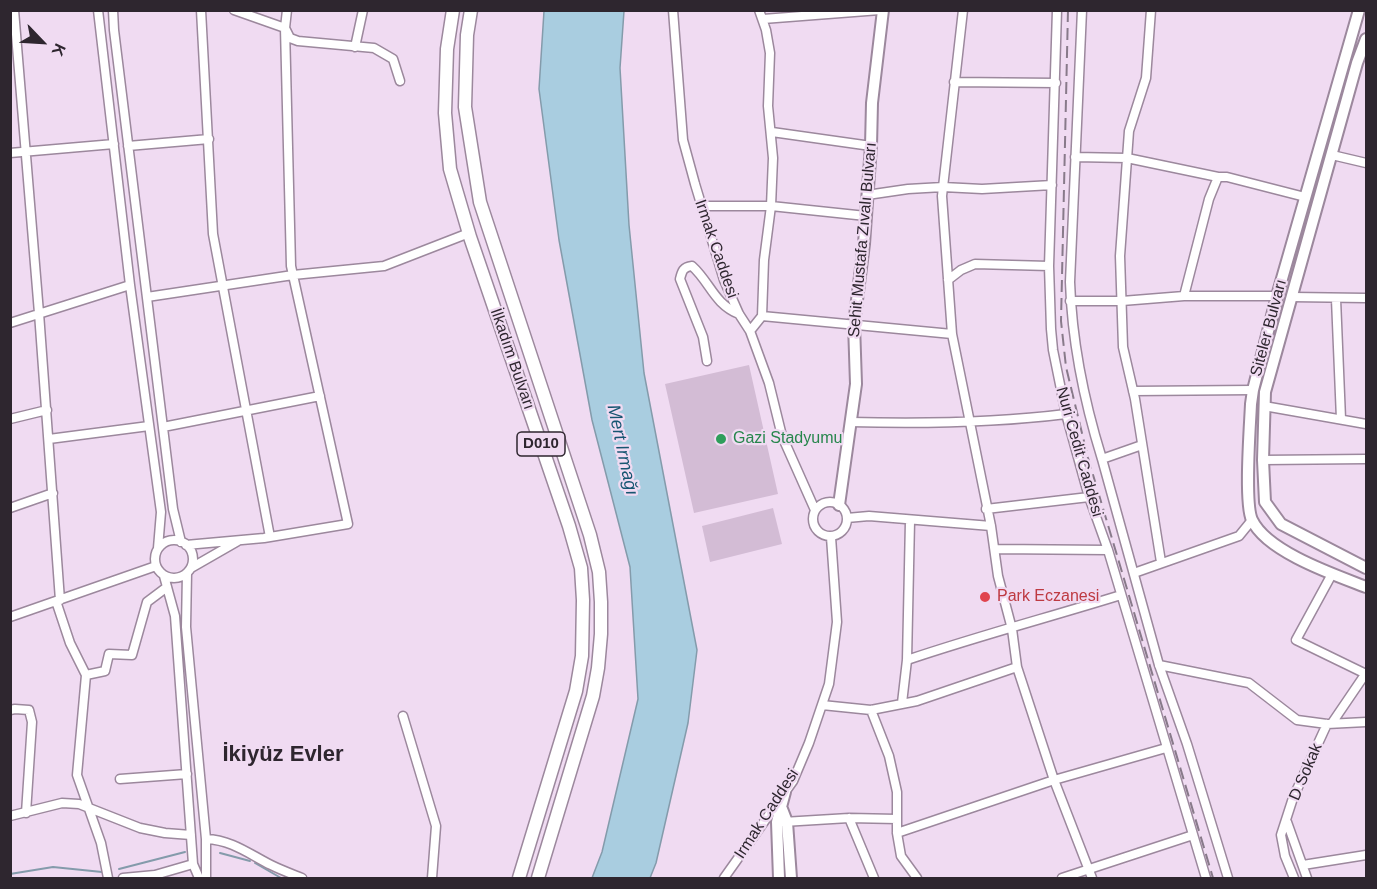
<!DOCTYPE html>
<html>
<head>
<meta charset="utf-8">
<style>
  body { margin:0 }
  #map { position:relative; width:1377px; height:889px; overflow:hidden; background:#f0dbf2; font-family:Arial,sans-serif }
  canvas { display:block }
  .frame { position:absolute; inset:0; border:12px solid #2e262f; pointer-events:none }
  .north { position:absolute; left:12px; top:12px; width:60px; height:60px; -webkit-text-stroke:4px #f0dbf2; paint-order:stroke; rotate:115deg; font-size:16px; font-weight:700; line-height:24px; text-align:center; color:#2e262f }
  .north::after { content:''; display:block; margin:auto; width:21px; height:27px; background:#2e262f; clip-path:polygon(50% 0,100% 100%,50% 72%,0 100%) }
</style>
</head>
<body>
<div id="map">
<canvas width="1377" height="889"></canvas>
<div class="frame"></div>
<div class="north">K</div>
</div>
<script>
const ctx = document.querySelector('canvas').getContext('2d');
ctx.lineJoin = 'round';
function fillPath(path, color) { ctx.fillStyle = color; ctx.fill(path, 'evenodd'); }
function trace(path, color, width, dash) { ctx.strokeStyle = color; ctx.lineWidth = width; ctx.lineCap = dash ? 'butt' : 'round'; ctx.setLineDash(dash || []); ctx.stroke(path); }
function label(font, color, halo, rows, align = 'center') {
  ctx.font = font + ' Arial,sans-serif'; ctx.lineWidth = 4.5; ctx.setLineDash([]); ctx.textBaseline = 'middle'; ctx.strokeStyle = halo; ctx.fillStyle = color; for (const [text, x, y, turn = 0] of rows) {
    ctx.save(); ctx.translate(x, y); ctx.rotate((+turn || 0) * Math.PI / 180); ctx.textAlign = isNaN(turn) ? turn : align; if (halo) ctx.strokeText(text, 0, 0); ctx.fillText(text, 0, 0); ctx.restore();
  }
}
const green = new Path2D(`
  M749,365L778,494L694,513L665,384Z
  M773,508L782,544L710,562L702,526Z`);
const water = new Path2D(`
  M544,11H624L620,68L629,225L644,373L697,650L688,723L656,863L650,878H592L602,852L638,699L630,567L592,420L559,240L539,89Z`);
const stream = new Path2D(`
  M220,853L250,861
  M255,863L281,878
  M119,869L185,852
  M10,874L53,867L102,872`);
const minor = new Path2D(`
  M14,10L39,313L60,600
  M98,10L130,285L161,512L158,548
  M113,10L114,30L173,509L181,542
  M201,10L213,234L270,537
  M234,10L285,28L290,38L298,41L374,48L393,59L400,81
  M673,10L683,140L695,184L724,280L739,314L750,331L769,383L782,436L815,510
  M963,10L942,196L952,334L991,526L998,576L1012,629L1017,667L1054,780L1092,878
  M1057,10L1049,266L1051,329L1053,350L1066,414L1089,497L1108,550L1206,878
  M1082,10L1070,282C1072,343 1084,401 1102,459
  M1151,10L1146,78L1129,131L1120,256L1123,347L1135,399L1161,562
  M763,19L880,10
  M355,47L363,10
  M954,82L1056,83
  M772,132L871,146
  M128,146L209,139
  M10,153L114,144
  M1332,155L1366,163
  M1075,157L1127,158L1218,177
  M867,195L908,189L943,187L982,189L1052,185
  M701,206H771L866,216
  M948,280L961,270L975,264L1049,266
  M1184,296L1209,199L1218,177H1227L1305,197
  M147,297L293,275L384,266L469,233
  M1292,297L1366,298
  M1336,299L1341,419
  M1070,301H1122L1184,296H1277
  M762,316L952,334
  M10,323L130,285
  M750,331L762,316L764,260L771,206L773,158L768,106L770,53L766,30L759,10
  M707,361L703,337L680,279C682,271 683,267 692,266C710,282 714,304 739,314
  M1133,391L1253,390
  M1264,406L1366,424
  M10,419L47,410
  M850,422C923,424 994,423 1066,414
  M163,427L320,396
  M49,439L149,426
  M1142,445L1102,459L1159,665L1187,744L1228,878
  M1263,460L1366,459
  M813 519a17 17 0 1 1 34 0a17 17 0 1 1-34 0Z
  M10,508L53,493
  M986,509L1089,497
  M847,518L869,516L991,526
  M155 559a19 19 0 1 1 38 0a19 19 0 1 1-38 0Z
  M186,545L264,538L348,524L291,266L285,28L287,10
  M995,549L1108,550
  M191,568L238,541
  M187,573L186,627L206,839V878
  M1134,573L1239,536L1252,520
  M1332,574L1296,640L1366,674
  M164,576L175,616L193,864L199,878
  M56,601L70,643L86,675L77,775L101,843L108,878
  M10,617L156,566
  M907,660C978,636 1050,617 1121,595
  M1159,665L1249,683L1297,720L1327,724L1366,722
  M86,675L105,671L109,654L132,655L147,602L167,587
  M902,703L907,660L910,521
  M822,705L871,710L917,701L1017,667
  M10,710L15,709L29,710L32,722L26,813
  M871,710L889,756L897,792V833L901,856L917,878
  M403,716L436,826L432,878
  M1332,723L1366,673
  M120,779L187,774
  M10,816L62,803L79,804L140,828L165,833L191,835
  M849,818L874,878
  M783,822L849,818L897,819
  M1287,822L1307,878
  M897,833L1054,780L1166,748
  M206,839C232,840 249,854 271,865C281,870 292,874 302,878
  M1303,865L1366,855
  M123,878L155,875L193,864
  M724,878L793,781L809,743L829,684L837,622L831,537
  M1062,878L1193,835
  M1294,878L1285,856L1281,835L1293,798L1327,724`);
const major = new Path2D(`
  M1359,10L1277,296L1253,390L1251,404C1250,427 1244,503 1252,520C1267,552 1335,575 1366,587
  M1366,39L1357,63L1265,392L1263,460L1265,502L1281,524L1366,568
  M839,505L856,384L854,324L864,244L871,146L872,103L883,10
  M782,809L787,822L791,878
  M779,878L777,822L785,792`);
const highway = new Path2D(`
  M453,10L447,49L445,113L450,169L470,237L569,526L581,568L583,600L582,656L576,691L519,878
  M471,10L467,35L465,107L480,202L590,535L599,572L601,602V634L598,668L593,696L538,878`);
const rail = new Path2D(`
  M1068,10L1061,321L1066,367L1088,458L1213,878`);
const markers = [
  [721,439,6,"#2e9e5b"],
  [985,597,6,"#e0444e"]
];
const shields = [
  [541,444,48]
];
const shieldNames = [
  ["D010",541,444]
];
const streetNames = [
  ["Sehit Mustafa Zıvalı Bulvarı",863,240,-85],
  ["Irmak Caddesi",716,249,71],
  ["Siteler Bulvarı",1269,328,-75],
  ["İlkadım Bulvarı",512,359,71],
  ["Nuri Cedit Caddesi",1079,452,74],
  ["D Sokak",1306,772,-67],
  ["Irmak Caddesi",767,814,-57]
];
const leisureNames = [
  ["Gazi Stadyumu",733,439]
];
const healthNames = [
  ["Park Eczanesi",997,597]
];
const waterNames = [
  ["Mert Irmağı",622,450,78]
];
const districtNames = [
  ["İkiyüz Evler",283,755]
];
fillPath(green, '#d3bcd5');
fillPath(water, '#a9cde0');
trace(water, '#849bab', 1.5);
trace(stream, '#849bab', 2);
trace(minor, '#9c889d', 11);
trace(major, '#9c889d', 14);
trace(highway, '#9c889d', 15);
trace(minor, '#fff', 8);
trace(major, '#fff', 10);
trace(highway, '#fff', 12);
trace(rail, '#887a8a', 2, [12, 6]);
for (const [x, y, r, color] of markers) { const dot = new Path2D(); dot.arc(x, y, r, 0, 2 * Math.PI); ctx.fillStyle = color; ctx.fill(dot); trace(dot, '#f0dbf2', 2); }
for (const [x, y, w] of shields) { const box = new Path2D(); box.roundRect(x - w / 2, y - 12, w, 24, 4.5); ctx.fillStyle = '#f0dbf2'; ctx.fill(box); trace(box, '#2e262f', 1.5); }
label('bold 15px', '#2e262f', null, shieldNames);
label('16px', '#2e262f', '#f0dbf2', streetNames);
label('16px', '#27864d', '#f0dbf2', leisureNames, 'left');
label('16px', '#be3a42', '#f0dbf2', healthNames, 'left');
label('italic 18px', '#165571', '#f0dbf2', waterNames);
label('bold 22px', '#2e262f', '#f0dbf2', districtNames);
</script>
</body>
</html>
